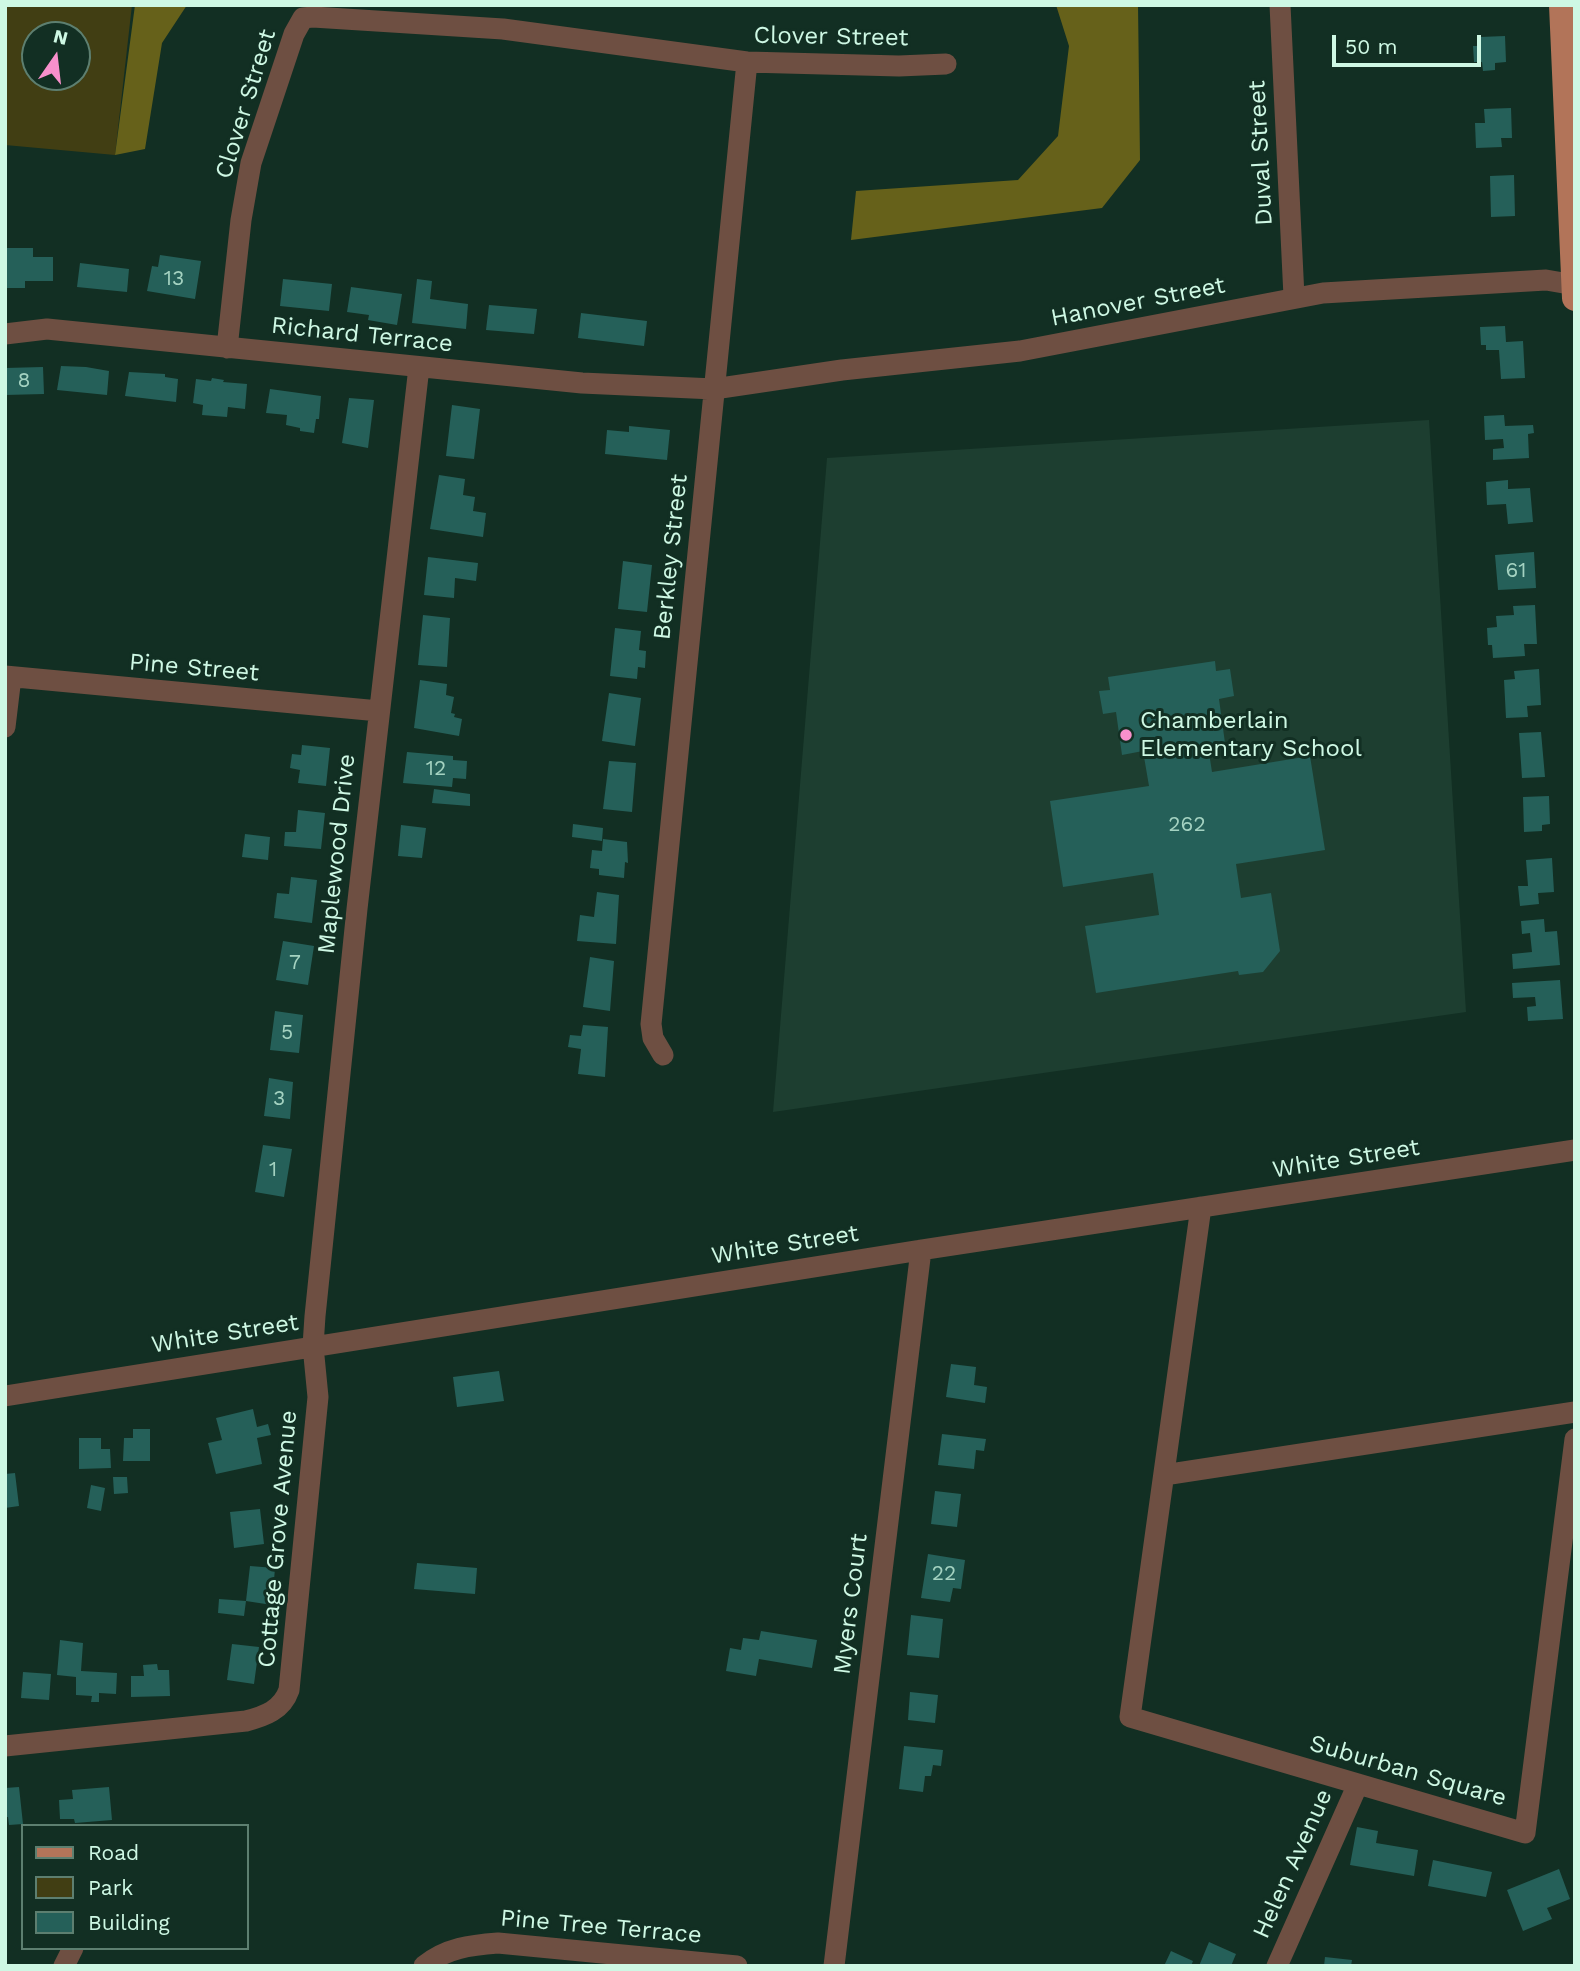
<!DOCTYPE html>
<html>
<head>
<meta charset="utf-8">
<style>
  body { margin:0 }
  #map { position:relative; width:1580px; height:1971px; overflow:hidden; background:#122f23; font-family:"Work Sans",sans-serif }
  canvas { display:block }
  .frame { position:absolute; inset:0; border:7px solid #cef8e4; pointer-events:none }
  .legend { position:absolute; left:21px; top:1824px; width:228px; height:126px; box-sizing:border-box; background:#122f23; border:2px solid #5d7f70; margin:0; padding:9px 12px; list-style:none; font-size:21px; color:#cef8e4 }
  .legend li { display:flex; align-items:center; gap:14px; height:35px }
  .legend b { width:35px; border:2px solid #5d7f70 }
  .north { position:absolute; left:21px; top:21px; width:70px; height:70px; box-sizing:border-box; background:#122f23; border:2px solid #5d7f70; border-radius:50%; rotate:14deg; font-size:19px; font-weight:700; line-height:28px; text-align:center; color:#cef8e4 }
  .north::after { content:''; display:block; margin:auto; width:24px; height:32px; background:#f890cc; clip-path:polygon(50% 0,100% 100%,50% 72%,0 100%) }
  .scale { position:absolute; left:1332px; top:35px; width:149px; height:32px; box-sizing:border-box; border:4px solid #cef8e4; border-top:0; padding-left:9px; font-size:21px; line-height:24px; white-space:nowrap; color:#cef8e4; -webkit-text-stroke:5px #122f23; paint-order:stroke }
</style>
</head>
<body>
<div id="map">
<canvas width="1580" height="1971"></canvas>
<div class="frame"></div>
<ul class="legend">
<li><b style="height:9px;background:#b27459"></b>Road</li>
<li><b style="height:19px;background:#413e13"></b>Park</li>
<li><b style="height:19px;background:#256059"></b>Building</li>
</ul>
<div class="north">N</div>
<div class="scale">50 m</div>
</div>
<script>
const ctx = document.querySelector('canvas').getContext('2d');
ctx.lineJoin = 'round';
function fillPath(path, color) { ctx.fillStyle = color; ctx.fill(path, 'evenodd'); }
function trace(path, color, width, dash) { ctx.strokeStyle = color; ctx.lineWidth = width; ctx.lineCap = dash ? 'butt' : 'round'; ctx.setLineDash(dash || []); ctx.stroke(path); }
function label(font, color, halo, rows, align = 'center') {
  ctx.font = font + ' "Work Sans",sans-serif'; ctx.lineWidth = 6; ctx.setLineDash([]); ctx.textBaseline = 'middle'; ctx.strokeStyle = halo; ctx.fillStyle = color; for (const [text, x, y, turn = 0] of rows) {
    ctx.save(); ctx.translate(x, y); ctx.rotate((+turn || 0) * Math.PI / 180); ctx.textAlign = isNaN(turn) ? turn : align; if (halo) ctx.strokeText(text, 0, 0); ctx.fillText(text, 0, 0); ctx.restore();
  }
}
const built = new Path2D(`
  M1429,420L1466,1012L773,1112L827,458Z`);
const green = new Path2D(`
  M5,5H132L115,155L5,145ZM35,35H77V77H35Z`);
const forest = new Path2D(`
  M135,5H187L162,43L145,149L115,155Z
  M1056,5H1138L1140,160L1102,208L851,240L856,191L1018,180L1058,136L1069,46Z`);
const building = new Path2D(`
  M1505,36L1506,62L1495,63V70L1483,71L1482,62H1474L1473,46H1481L1480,37Z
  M1511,108L1512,138H1501L1502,147L1476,148L1475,123H1485L1484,109Z
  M1514,175L1515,216L1491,217L1490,176Z
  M6,248H33V257H53V281H25V288H5Z
  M160,255L201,261L195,299L147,291L152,266L158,267Z
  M80,263L129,269L127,292L77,287Z
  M283,279L332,284L329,311L280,306Z
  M417,279L432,281L430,299L468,304L466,329L412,323Z
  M351,287L402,294L397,325L368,320L369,315L347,312Z
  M489,305L537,309L534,334L486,330Z
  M581,313L647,321L644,346L578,338Z
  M1505,326L1506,342L1523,341L1525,378L1501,379L1499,350H1486V345H1481L1480,327Z
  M61,366L86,367L109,371L107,395L57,390Z
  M43,367L44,394L5,395V368Z
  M129,372L165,374V377L178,379L176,402L125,396Z
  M212,378L224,380L223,382L247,384L245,409L228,407L227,417L202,415L203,405L193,403L196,379L211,381Z
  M270,389L321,396L319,419H316L314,433L300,431V428L286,425L287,415L266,413Z
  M349,398L374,400L368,448L342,443Z
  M452,405L480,409L474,459L446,456Z
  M1504,415L1505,426L1533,425L1534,433L1528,434L1529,458L1493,460V449L1504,448L1503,439L1485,440L1484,416Z
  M629,426L670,430L667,460L605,454L607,430L629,432Z
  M439,475L465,479L463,495L475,497L473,511L486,513L483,537L430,529Z
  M1508,480V489L1530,488L1533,522L1508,524L1506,504L1487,505L1486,482Z
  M1534,552L1536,588L1498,590L1495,555Z
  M428,557L478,563L476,581L455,578L454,598L424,595Z
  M623,561L652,565L647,612L618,609Z
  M1535,605L1537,644H1524L1525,656L1493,658L1492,645H1488L1487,628L1497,627L1496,616L1514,615L1513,606Z
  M423,615L450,618L447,667L418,665Z
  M615,628L641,631L639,650L646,651L645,668L638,667L637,679L610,676Z
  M1215,661L1216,671L1230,669L1234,696L1219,699L1225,743L1208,746L1212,772L1310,756L1325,850L1236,864L1241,898L1271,893L1280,951L1263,972L1239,975L1238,971L1096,993L1085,926L1159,915L1153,873L1063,887L1050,801L1149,786L1143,751L1122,755L1116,712L1103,714L1099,691L1110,690L1108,677Z
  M1539,669L1541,705L1527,706L1528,717L1506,718L1504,680L1515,679L1514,671Z
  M420,680L447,684L446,695L454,697L451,713L455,714L454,717L462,719L459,736L414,728Z
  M609,693L641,698L635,746L602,741Z
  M1541,732L1545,777L1522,778L1519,733Z
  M302,745L330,748L326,786L298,783L300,770L290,768L292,754L301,755Z
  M407,752L453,756V760L467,761L466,779L453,778L452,787L403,783Z
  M609,761L636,763L632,812L603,809Z
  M434,789L470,794V806L432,803Z
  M1549,796L1550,824L1542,825V831L1524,832L1523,797Z
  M298,810L325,813L321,849L284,846L285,832H296Z
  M573,824L603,828L602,841L572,837Z
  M401,825L426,828L422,858L398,856Z
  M245,834L270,837L268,860L242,857Z
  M603,839L627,842L628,863L625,862L624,878L599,875V869L590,868L592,850L602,851Z
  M1552,858L1554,892L1538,893L1539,904L1520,906L1518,886H1528L1526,860Z
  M291,877L317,880L312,923L274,918L277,893L289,894Z
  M597,892L619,895L616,944L577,941L580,915L594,917Z
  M1544,919L1545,932L1557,931L1560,965L1513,969L1512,954L1532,952L1530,933L1522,934L1521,921Z
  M283,941L314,946L308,985L276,980Z
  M590,957L614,961L610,1011L583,1007Z
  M1560,980L1563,1019L1528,1021L1527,1007L1536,1006L1535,997L1513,998L1512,983Z
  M275,1011L303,1015L299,1053L270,1050Z
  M583,1025L608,1027L605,1077L578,1074L581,1049L568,1047L570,1035L581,1036Z
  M269,1078L293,1082L290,1119L264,1116Z
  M263,1145L292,1149L284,1197L255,1192Z
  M951,1364L976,1367L974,1385L987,1387L985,1403L946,1397Z
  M499,1371L504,1401L457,1407L453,1377Z
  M253,1409L257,1427L268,1424L271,1435L257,1438L262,1464L216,1474L208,1443L222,1440L216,1418Z
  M133,1429H150V1461H123L124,1438H133Z
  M942,1434L986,1439L984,1451L976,1450L974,1469L938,1465Z
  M79,1438H101V1449H110L111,1468L79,1469Z
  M15,1473L19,1506L5,1508V1474Z
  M113,1477H127L128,1493L114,1494Z
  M91,1485L105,1488L101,1511L87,1508Z
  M935,1491L961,1494L957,1527L931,1524Z
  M260,1509L264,1544L234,1548L230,1512Z
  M928,1554L965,1560L961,1589L953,1588L950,1602L921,1598Z
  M417,1563L477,1568L475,1594L414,1589Z
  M250,1566L275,1568L272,1605L246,1601L244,1616L218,1613L219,1599L246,1601Z
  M911,1615L943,1619L939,1658L907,1655Z
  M761,1631L817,1640L812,1668L759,1659L756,1676L726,1671L730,1648L741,1650L743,1638L759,1640Z
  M60,1640L83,1643L81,1671L117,1673L116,1694L99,1693V1702H91L92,1696L76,1695V1677L57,1675Z
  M232,1644L259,1647L254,1684L227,1680Z
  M157,1664L158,1670H169L170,1696L131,1697V1676H144L143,1665Z
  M23,1672L51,1674L49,1700L21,1698Z
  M910,1692L938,1695L935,1723L908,1720Z
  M904,1746L943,1750L941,1766L933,1765L931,1776H925L923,1792L899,1789Z
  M19,1787L23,1824L9,1825L8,1817H5V1788Z
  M109,1787L112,1820L75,1823L74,1819H60L59,1800L73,1799L72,1790Z
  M1357,1827L1378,1831L1376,1843L1418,1850L1414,1876L1350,1865Z
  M1433,1860L1492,1872L1486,1897L1428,1886Z
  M1559,1869L1570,1899L1547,1908L1552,1919L1523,1931L1507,1890Z
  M1209,1942L1236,1954L1231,1966H1199Z
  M1171,1951L1193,1961L1191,1966H1164Z
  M1325,1957L1352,1960L1351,1966H1324Z`);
const minor = new Path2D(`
  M1280,5L1294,297
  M5,334L47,329L582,383L714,389L842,370L1020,351L1323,293L1546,280L1575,285
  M227,348L241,220L251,163L294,34L303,18L313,17L503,29L747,62L899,66L946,64
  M5,676L379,711
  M5,727L11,677
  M663,1055L653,1038L651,1024L747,62
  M1201,1207L1130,1717L1525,1833L1575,1439
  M5,1396L921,1250L1575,1150
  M1164,1475L1575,1412
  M5,1746L246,1721C265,1716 282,1710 289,1690L318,1397L313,1346L315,1316L357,909L419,367
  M64,1966L73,1948
  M424,1966C446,1948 471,1945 498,1943L737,1966
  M834,1966L921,1250
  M1277,1966L1358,1784`);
const major = new Path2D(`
  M1562,5L1575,298`);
const markers = [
  [1126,735,7,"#f890cc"]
];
const numberNames = [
  ["13",174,279],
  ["8",24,381],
  ["61",1516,571],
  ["12",436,769],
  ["262",1187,825],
  ["7",295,963],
  ["5",287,1033],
  ["3",279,1099],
  ["1",273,1170],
  ["22",944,1574]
];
const streetNames = [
  ["Clover Street",831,37,1],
  ["Clover Street",246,104,-73],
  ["Duval Street",1261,153,-93],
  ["Hanover Street",1138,302,-11],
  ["Richard Terrace",362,335,6],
  ["Berkley Street",671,557,-84],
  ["Pine Street",194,668,5],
  ["Maplewood Drive",337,854,-84],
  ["White Street",1346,1159,-9],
  ["White Street",785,1245,-9],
  ["White Street",225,1334,-9],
  ["Cottage Grove Avenue",278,1539,-85],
  ["Myers Court",851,1604,-83],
  ["Suburban Square",1408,1771,16],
  ["Helen Avenue",1293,1864,-66],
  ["Pine Tree Terrace",601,1927,5]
];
const poiNames = [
  ["Chamberlain",1140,721],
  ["Elementary School",1140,749]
];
fillPath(built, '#1d3e30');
fillPath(green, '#413e13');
fillPath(forest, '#66611a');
fillPath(building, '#256059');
trace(minor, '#6e4f42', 21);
trace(major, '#b27459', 26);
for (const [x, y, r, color] of markers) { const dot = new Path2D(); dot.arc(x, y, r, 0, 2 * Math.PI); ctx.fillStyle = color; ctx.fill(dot); trace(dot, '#122f23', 2.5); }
label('21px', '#a4d2c1', null, numberNames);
label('24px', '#cef8e4', '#122f23', streetNames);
label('24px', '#cef8e4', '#122f23', poiNames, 'left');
</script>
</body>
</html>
